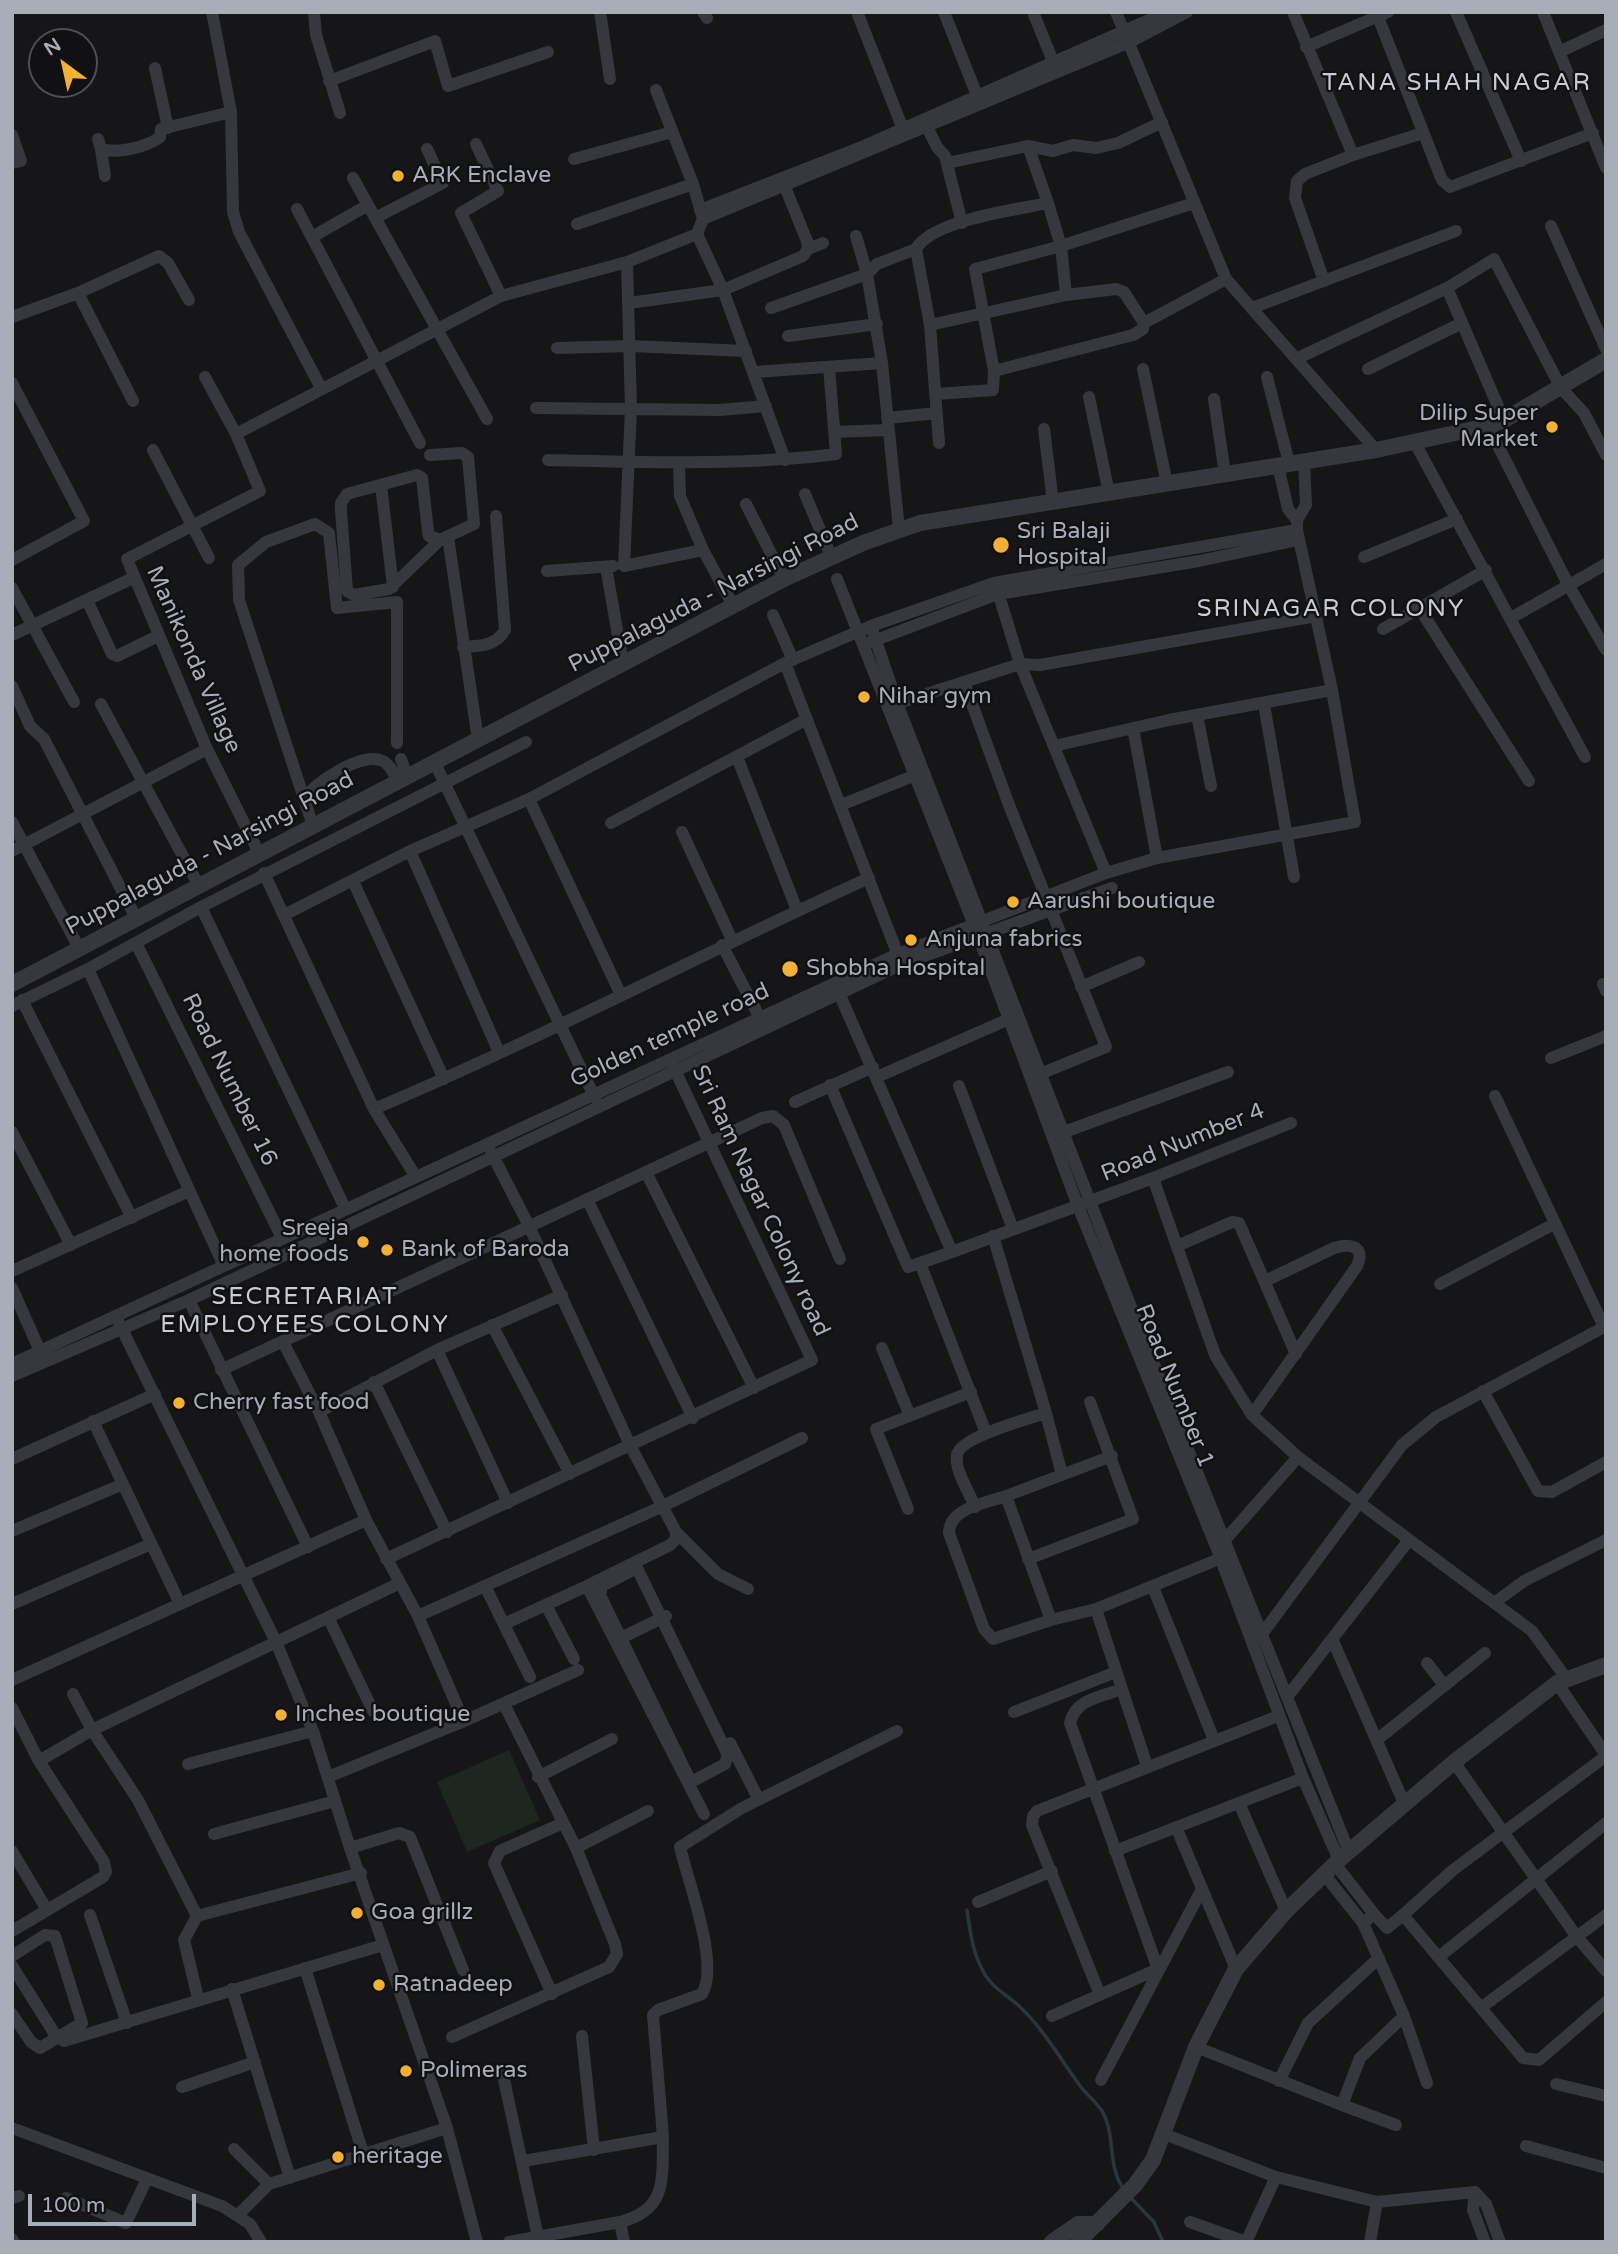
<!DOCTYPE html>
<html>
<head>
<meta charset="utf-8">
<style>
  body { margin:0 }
  #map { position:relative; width:1618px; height:2254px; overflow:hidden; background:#161618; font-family:"Varela Round",sans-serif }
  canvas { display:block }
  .frame { position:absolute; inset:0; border:14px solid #a8adb8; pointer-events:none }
  .north { position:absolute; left:28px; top:28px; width:70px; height:70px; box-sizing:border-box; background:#111113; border:2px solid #4d4f55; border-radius:50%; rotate:327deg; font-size:19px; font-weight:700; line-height:28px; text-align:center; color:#a8adb8 }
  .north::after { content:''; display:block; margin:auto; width:24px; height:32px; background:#f2b134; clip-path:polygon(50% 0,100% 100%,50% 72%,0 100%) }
  .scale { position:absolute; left:28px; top:2194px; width:168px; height:32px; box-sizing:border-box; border:4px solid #a8adb8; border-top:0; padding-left:9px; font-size:21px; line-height:24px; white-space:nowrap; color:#a8adb8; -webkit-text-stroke:5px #111113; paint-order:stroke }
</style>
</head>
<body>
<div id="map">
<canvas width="1618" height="2254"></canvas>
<div class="frame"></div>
<div class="north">N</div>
<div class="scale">100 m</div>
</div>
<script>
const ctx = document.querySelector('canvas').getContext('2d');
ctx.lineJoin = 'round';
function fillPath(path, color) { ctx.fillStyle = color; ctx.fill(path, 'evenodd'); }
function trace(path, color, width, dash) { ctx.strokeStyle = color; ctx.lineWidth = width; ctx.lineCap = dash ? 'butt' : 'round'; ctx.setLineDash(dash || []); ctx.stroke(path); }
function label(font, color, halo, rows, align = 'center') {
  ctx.font = font + ' "Varela Round",sans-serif'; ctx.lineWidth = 5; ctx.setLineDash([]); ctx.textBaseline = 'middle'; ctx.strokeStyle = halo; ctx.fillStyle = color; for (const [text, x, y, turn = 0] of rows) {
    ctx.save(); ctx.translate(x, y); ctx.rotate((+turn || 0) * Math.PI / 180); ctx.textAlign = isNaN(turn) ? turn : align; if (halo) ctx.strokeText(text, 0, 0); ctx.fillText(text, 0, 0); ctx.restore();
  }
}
const green = new Path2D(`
  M509,1750L540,1820L467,1852L437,1782Z`);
const stream = new Path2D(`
  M967,1910C970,1930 972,1949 981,1967C990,1987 1003,1992 1018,2005C1044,2029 1060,2059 1081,2087C1087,2095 1096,2102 1102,2111C1116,2135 1107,2165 1123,2188
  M1130,2197L1154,2222L1163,2242`);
const minor = new Path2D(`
  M212,12L231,112L233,212L239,232L321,388
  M314,12L316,35L340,113
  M600,12L610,79
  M703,12L707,18
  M857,12L903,129
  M944,12L980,103
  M1033,12L1054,64
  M1116,12L1226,279L1376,450
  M1293,12L1353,155
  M1456,12L1521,161
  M1543,12L1606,168
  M1378,17L1442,180L1450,187L1593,133
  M1306,47L1388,12
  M1559,52L1606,30
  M155,68L168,128
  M329,81L435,41L448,86L548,52
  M925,123L937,147L945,156L962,223
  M12,135L21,161L12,163
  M98,139L101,149C118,154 147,147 160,137L161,129L231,112
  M1028,146L1048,203
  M101,149L105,176
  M574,159L672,132
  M947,163L1028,146L1053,151L1073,145L1096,148L1118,143L1162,122
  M353,178L487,419
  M297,209L420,443
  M700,210L864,146L1167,12
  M375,218L443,183L427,149
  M703,219L1130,42L1187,12
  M577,224L693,184
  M1551,226L1606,349
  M697,234L723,290L785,460
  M312,237L368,205
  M808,249L823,243
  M916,249C932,220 1015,210 1048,203L1061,246L1066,295
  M627,262L631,409L624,566L703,550L680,496L679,463
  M1324,281L1295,198L1297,181L1305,174L1353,155L1423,133
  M1447,288L1504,420
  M78,293L133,401
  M501,296L627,262L697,234L703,219L693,184L656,90
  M629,303L723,290L803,256L808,249L807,241L785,187
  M771,308L867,274L856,236
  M1252,308L1456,231
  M12,317L78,293L159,256L168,263L189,300
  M930,325L1066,295L1116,289L1124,292L1144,323
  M788,336L877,324
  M557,348L631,346L746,351
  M1298,358L1447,288L1494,259L1561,388L1584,413L1606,455
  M1143,369L1167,484
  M1368,369L1462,323
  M994,371L1133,335L1143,329L1144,323L1226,279
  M755,372L882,363
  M205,377L236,434L260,491L127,559L207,749L260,855
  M1267,377L1289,463
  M12,383L84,521L12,560
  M936,394L993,390L994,371L975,269L1061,246L1194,203
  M1089,397L1109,493
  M1214,399L1225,474
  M536,408L720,410L766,406
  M887,418L937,413
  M1488,426L1569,586L1606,650
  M1044,429L1053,502
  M834,432L888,430
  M236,434L501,296L461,213L498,191L476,144
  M1415,443L1585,757
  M153,450L209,558
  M430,455L462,453L468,457L474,524L440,540L389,589L354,595L347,591L341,510V503L347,494L417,475L422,478L428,531L429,536L440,540
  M548,460C644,462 740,466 836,454L829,367
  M1278,466L1288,509L1297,520
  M381,485L393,587
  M805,494L831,556
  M746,504L784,579
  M899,529L882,363L867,274L877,264L916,249L930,325L939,443
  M448,537L478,740
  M703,550L734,607
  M1364,557L1457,519
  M606,567L623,664
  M547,571L613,566
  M837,579L974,925L1078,1206L1217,1549L1303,1778L1339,1860
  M996,586L1020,664L1106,873
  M12,588L74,702
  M87,600L112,654L117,656L158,636
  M1418,606L1529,781
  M773,615L793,660
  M1511,618L1606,564
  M871,626L897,703L1129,1302L1349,1852
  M1383,629L1486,570
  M12,635L133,578
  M868,643L998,594L1199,561L1298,540
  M463,647C480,646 496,646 505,630L496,516
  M785,663L900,960
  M964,682L1009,805L1106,1047L1035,1076
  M12,686L30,726L44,739L136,918
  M101,704L199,886
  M1264,704L1294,877
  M889,706L1020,664L1040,665L1316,616
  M1197,715L1211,786
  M1133,728L1157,858
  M1054,746L1169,720L1332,690
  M737,757L797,910
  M401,759L407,776
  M434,761L595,1098
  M304,799C315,782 359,754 380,760C389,762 394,774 398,781
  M529,799L621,995
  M841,805L918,774
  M12,822L79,948
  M611,823L807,719
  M313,826L239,600L238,565L266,542L315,524L329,533L337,608L397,602V743
  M682,832L732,940
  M12,851L207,749
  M410,851L499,1052
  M264,873L374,1109L416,1177
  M353,881L444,1079
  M284,915L410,851L529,799L785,663L871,626L994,583L1297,530
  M136,943L282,1238
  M722,945L760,1018
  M88,969L223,1264
  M1603,984L1606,991
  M1081,987L1139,962
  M839,993L952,1252L1153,1178L1291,1123
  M22,1000L132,1218
  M12,1006L88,969L201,907
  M1551,1058L1606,1036
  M877,1077L1009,1019
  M830,1085L908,1267L920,1263
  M959,1086L1013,1229
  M1495,1096L1604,1327
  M795,1102L873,1067
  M374,1109C542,1038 703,953 869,878
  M12,1132L71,1245
  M1056,1135L1228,1072
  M491,1152L529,1226L631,1447L676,1532V1539L670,1545L587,1586L704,1814
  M646,1172L754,1388
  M1153,1178L1215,1355L1252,1415L1298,1457L1532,1631L1566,1678
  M587,1199L693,1418
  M345,1208L201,907L526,742
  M993,1236L1046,1413
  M1177,1246L1232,1222L1239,1223L1296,1354
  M952,1252L920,1263L986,1433
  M12,1271L189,1191
  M1440,1284L1554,1224
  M12,1288L40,1351
  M189,1300L308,1547
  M118,1321L276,1642L313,1731L350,1848L447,2128L477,2242
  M492,1325L570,1474
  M283,1342L319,1412L366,1520L418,1616L458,1708
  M882,1348L910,1416
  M437,1350L508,1503
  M12,1364L898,954L1106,873L1157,858L1355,822L1332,690L1297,530V520L1306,505L1304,460
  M221,1370L762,1118L773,1116L784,1125L840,1259
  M12,1376L189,1300L902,964L1112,888
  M374,1382L447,1532
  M1483,1391L1538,1491L1552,1492L1606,1462
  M319,1412L437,1350L562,1295
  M1252,1415L1357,1266C1366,1246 1350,1243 1334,1248L1265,1281
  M93,1421L180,1604
  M12,1459L155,1394
  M1006,1496L1051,1620L993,1639L984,1629L949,1533C949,1508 986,1503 1006,1496Z
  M1006,1496L1112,1456
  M975,1507C970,1493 954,1470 957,1455C960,1437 1028,1419 1046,1413L1062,1475
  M908,1509L876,1429L971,1392
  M12,1531L123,1484
  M676,1532L718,1574L748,1589
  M1224,1541L1298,1457
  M386,1559L812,1360L673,1066
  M1028,1559L1133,1519L1090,1402
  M637,1568L728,1755L725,1764L695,1780L689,1778L600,1595L602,1586Z
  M485,1586L530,1677
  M1153,1587L1214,1740
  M1494,1603L1524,1581L1606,1540
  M12,1604L151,1544
  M546,1605L574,1659
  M1096,1609L1219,1559
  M418,1616L663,1506L802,1438
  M329,1619L373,1711
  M1051,1620L1096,1609L1147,1766
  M504,1624L587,1586
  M1262,1634L1402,1445L1436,1417L1606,1326
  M621,1638L666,1616
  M1333,1641L1404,1803
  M1427,1663L1444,1685
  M12,1680L366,1520
  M1557,1683L1606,1755
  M73,1694L92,1730L138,1800L197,1916L184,1940L198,1998
  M1287,1697L1409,1540
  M12,1708L39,1761L104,1862L106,1872L103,1877L12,1931
  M1014,1712L1116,1672
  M1378,1739L1485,1653
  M730,1743L759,1800
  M39,1761L92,1730L400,1583
  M1454,1762L1577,1937L1606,1971
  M188,1764L313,1731
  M328,1777L462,1722L578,1670
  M538,1777L612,1739
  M1239,1803L1286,1911
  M1176,1827L1236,1969
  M214,1834L335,1801
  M350,1848L399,1833L410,1837L463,1970
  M576,1848L648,1811
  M12,1851L47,1910
  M1115,1851L1303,1778
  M1335,1864L1374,1914
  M978,1902L1052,1871
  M90,1915L127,2023
  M1403,1915L1453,1870L1606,1756
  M197,1916L361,1873
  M1363,1923L1374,1914L1387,1928L1403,1915L1523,2058L1539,2060L1606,2002
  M12,1956L45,1935L55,1936L82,2023L40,2048L31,2042L12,2014
  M1440,1956L1606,1823
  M12,1966L56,2036L64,2041L383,1945
  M305,1968L363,2153
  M232,1989L290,2178
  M552,1994L494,1863L500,1851L563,1823
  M1100,1995L1032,1825L1033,1816L1037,1811L1278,1716
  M1482,2007L1606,1915
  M1052,2016L1158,1969L1070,1723C1075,1699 1101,1697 1122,1689
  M1404,2016L1427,2083
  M582,2036L594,2150
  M452,2037L609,1967L617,1954L615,1944L576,1848L504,1704
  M1196,2047L1342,2105L1360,2058L1404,2016L1363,1923L1324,1874
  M503,2075L538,2237
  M1101,2080L1202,1889
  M1279,2081L1308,2023L1379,1958
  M1556,2084L1606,2096
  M182,2087L255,2062
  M1342,2105L1396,2125
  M12,2128L222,2206L250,2224L261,2242
  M1164,2134L1276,2177L1377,2202L1475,2192
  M1526,2146L1606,2168
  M234,2149L269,2184
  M523,2161L663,2137L653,2015L658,2010L702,1994C720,1964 688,1882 680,1847L742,1808L897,1731
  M1475,2192L1486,2204L1500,2242
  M1475,2192L1473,2210L1485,2242
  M12,2198L19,2196
  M66,2198L126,2223L147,2179
  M239,2214L269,2184L447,2128
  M620,2222C668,2210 662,2178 663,2137
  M1190,2222L1246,2242
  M12,2239L14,2242
  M509,2242L620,2222L624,2242
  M1246,2242L1276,2177
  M1370,2242L1377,2202`);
const tertiary = new Path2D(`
  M12,984L784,579L863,543L920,523L1376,450L1488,426L1504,420L1606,360
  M1052,2242L1078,2224H1097
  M1078,2242L1135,2185L1153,2160L1196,2047L1236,1969L1286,1911L1339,1860L1454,1762L1557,1683L1606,1665`);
const markers = [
  [398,176,7,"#f2b134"],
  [1552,427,7,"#f2b134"],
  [1001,545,9,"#f2b134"],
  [864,697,7,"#f2b134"],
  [1013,902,7,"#f2b134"],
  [911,940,7,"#f2b134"],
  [790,969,9,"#f2b134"],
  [363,1242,7,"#f2b134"],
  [387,1250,7,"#f2b134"],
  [179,1403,7,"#f2b134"],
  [281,1715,7,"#f2b134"],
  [357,1913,7,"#f2b134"],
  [379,1985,7,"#f2b134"],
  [406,2071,7,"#f2b134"],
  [338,2157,7,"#f2b134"]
];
const poiNames = [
  ["ARK Enclave",412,176],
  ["Dilip Super",1538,414,"right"],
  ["Market",1538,440,"right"],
  ["Sri Balaji",1017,532],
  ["Hospital",1017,558],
  ["Nihar gym",878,697],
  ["Aarushi boutique",1027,902],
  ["Anjuna fabrics",925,940],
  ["Shobha Hospital",806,969],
  ["Sreeja",349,1229,"right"],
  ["home foods",349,1255,"right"],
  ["Bank of Baroda",401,1250],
  ["Cherry fast food",193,1403],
  ["Inches boutique",295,1715],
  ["Goa grillz",371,1913],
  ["Ratnadeep",393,1985],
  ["Polimeras",420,2071],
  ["heritage",352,2157]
];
const streetNames = [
  ["Puppalaguda - Narsingi Road",714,594,-27],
  ["Manikonda Village",193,660,66],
  ["Puppalaguda - Narsingi Road",210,854,-28],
  ["Golden temple road",670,1036,-25],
  ["Road Number 16",229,1080,64],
  ["Road Number 4",1183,1143,-22],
  ["Sri Ram Nagar Colony road",760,1201,65],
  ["Road Number 1",1174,1386,68]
];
const neighbourhoodNames = [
  ["TANA SHAH NAGAR",1457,84],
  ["SRINAGAR COLONY",1331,610],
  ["SECRETARIAT",305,1298],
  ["EMPLOYEES COLONY",305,1326]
];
fillPath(green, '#1e261f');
trace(stream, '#2c353c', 3.5);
trace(minor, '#37383d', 12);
trace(tertiary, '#37383d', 16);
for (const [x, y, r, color] of markers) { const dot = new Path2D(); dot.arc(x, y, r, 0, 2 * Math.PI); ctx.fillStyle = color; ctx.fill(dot); trace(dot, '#111113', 2.5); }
label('23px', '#a8adb8', '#111113', poiNames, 'left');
label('23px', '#a8adb8', '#111113', streetNames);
ctx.letterSpacing = '2px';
label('24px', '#c9ccd4', '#111113', neighbourhoodNames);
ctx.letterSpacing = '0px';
</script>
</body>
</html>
